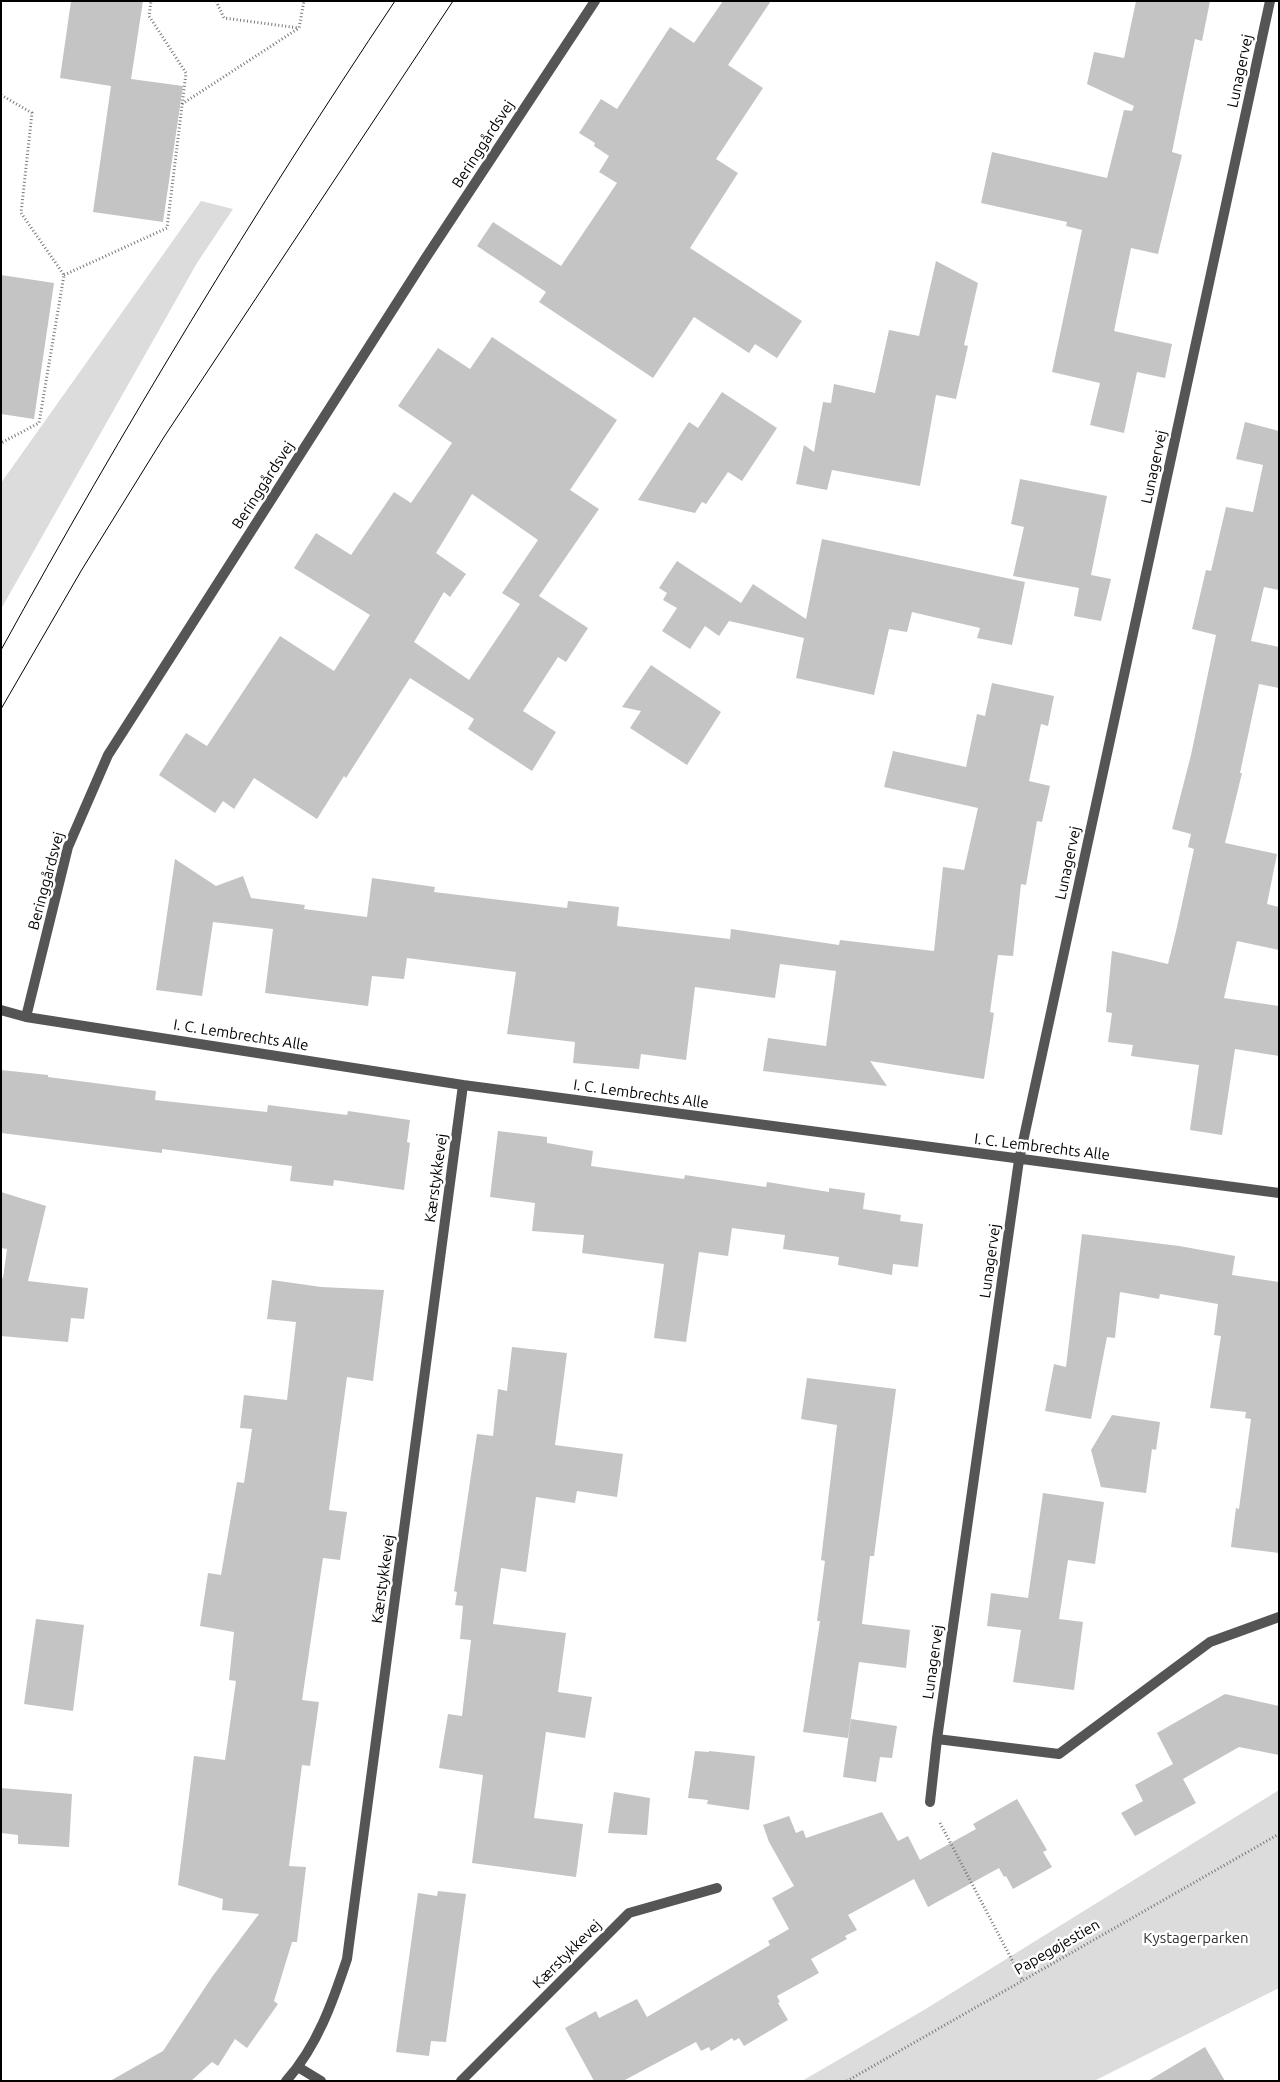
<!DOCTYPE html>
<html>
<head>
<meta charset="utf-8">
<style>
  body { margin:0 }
  #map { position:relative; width:1280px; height:2082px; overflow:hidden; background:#fff; font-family:Ubuntu,sans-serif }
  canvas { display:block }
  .frame { position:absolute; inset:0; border:2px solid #000; pointer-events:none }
</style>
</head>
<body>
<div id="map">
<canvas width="1280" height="2082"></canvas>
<div class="frame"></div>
</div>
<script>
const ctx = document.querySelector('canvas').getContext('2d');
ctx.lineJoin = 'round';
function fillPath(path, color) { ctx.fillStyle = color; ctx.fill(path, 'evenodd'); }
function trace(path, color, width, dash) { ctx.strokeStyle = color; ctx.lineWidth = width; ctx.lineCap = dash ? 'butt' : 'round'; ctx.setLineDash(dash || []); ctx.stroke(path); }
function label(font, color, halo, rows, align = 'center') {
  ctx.font = font + ' Ubuntu,sans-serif'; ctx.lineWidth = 5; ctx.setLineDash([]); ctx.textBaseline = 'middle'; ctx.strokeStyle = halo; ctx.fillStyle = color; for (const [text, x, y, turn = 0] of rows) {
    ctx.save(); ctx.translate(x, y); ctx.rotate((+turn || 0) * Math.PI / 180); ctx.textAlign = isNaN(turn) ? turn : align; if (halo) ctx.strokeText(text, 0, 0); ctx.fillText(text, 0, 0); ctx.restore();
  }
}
const green = new Path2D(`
  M201,201L233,209L197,263L1,609V483Z
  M1279,1790V1988L1094,2081H802L924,2010Z`);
const building = new Path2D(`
  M71,1H143L131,79L183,86L163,222L93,212L111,86L60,78Z
  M723,1H771L728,65L763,88L716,159L738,173L690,248L802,321L777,358L755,344L749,353L694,317L653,378L539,302L546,292L477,246L493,222L561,266L617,183L599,172L609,156L594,146L595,143L579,133L601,99L617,109L670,27L694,43Z
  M1136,1H1210L1202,41L1195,39L1172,152L1182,155L1158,254L1131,248L1114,331L1172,344L1165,378L1137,372L1124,433L1090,425L1100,383L1052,372L1082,230L1066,226L1067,222L981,203L992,152L1107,178L1124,110L1132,111L1134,106L1087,84L1094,52L1124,58Z
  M936,261L978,283L964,345L968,346L956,399L936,395L920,486L832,470L827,490L796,484L804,445L814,452L823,402L831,403L834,384L875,393L889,330L919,336Z
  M1,275L54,283L34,419L1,414Z
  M492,337L617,420L570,490L599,509L539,596L588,628L566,662L558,657L523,711L556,732L532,771L468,729L474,719L410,678L346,778L344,776L317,819L254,778L234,809L223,801L215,813L159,775L186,733L207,746L280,636L334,671L370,615L294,568L316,533L351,555L394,492L411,503L452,443L398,406L438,348L470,369ZM472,494L538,540L502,593L520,604L469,680L414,642L444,592L450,597L466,574L436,553Z
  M722,392L777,428L742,481L728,472L706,504L702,502L695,513L638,500L689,422L698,428Z
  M1245,422L1279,431V590L1264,587L1251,641L1279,647V688L1259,684L1240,773H1242L1225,843L1277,854L1267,904L1279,907V950L1237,941L1224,998L1279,1006V1056L1235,1049L1222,1135L1190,1130L1199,1065L1131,1056L1133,1045L1108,1042L1112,1013L1106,1012L1112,951L1168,964L1177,927L1194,849L1188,847L1191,834L1172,829L1191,755L1216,635L1192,629L1206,570L1211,571L1226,507L1253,512L1263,465L1236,459Z
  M1020,479L1107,496L1091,575L1111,579L1101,621L1074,616L1079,588L1013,576L1024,527L1011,524Z
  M822,539L1025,582L1012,645L977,638L980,628L912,612L907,632L889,629L874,695L796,678L804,638L729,621L719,636L705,626L690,649L662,631L677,608L663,600L667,593L659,588L677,561L741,603L753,584L806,619Z
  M651,665L721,712L687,765L630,728L641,711L622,707Z
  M992,683L1054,696L1048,726L1041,724L1029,781L1050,786L1042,822L1037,821L1026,885L1021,884L1013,956L998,955L990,1012L994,1013L984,1079L870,1061L887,1086L763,1071L768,1038L826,1046L836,971L780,964L775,998L695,987L686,1060L641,1054L639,1069L573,1063L575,1042L507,1034L516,972L407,958L404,979L372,976L368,1006L265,993L273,929L213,922L202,996L156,990L175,859L216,886L243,876L251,898L305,905L304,909L367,917L372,878L435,887L434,892L567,908L568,901L619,907L617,926L730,939L731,929L839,945L840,940L934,951L943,867L964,870L978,808L884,787L893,751L966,767L977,714L985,716Z
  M1,1070L48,1075V1077L156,1091L155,1100L267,1112L268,1105L347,1115L348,1111L410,1120L407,1142L410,1143L404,1190L334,1180L333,1186L290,1181L292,1166L162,1149V1153L1,1133Z
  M498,1131L547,1137V1143L593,1151L591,1166L684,1179L685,1175L766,1187L767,1182L829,1192V1188L865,1193L863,1209L901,1215L900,1221L923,1224L918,1267L893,1264L892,1275L838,1265L839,1257L783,1249L785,1235L732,1228L728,1256L699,1252L686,1342L654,1338L664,1264L582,1253L584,1235L532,1231L535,1203L490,1197Z
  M1,1192L46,1206L28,1281L88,1288L84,1319L71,1318L68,1342L1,1336V1277L3,1278L7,1249L1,1248Z
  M1082,1234L1179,1246L1235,1256L1232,1275L1279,1282V1553L1231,1547L1236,1508L1239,1509L1251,1419L1245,1418L1246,1412L1210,1408L1221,1336L1214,1335L1218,1304L1160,1294L1159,1299L1120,1292L1115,1338L1107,1337L1091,1419L1045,1411L1054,1364L1066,1367Z
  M272,1280L321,1287L384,1290L373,1381L347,1377L329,1510L347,1512L340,1560L323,1558L302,1700L319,1702L310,1766L302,1765L289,1866L306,1867L297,1942H292L274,2001L278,2004L247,2048L235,2039L218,2066L212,2062L191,2081H110L163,2051L212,1977L259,1914L222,1910L223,1899L178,1885L194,1756L225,1760L236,1681L229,1680L234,1632L200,1626L208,1573L221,1575L237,1482L244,1483L252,1429L240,1428L244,1395L287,1400L296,1322L267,1319Z
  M512,1347L567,1353L555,1445L623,1454L617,1497L577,1491L575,1503L536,1497L526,1572L501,1568L493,1624L566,1633L558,1692L592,1697L585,1738L546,1732L534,1818L583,1824L576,1877L472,1863L483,1775L439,1768L448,1714L462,1716L471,1640L460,1639L463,1606L455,1605L457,1592L454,1591L477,1434L493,1436L498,1389L507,1391Z
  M807,1378L896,1389L874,1556H870L862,1624L910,1630L906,1668L859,1662L848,1738L803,1732L820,1621H817L825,1561L821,1560L837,1425L801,1419Z
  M1112,1415L1160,1422L1156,1450L1152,1449L1146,1493L1101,1487L1091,1450Z
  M1043,1493L1104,1502L1095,1564L1068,1560L1059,1619L1083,1622L1074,1690L1013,1682L1021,1630L987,1626L991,1593L1028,1598Z
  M36,1619L84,1625L73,1711L24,1704Z
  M1225,1694L1279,1706V1755L1239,1747L1183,1779L1196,1803L1135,1836L1121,1813L1143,1801L1135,1785L1173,1764L1157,1733Z
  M851,1719L897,1726L892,1758L880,1757L876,1782L843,1777Z
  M695,1751L709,1752V1751L755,1756L749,1810L707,1804L708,1800L688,1798Z
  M1,1788L72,1794L69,1847L18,1844V1835L1,1833Z
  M614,1792L650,1798L647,1835L608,1833Z
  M1017,1799L1047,1850L1043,1852L1052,1867L1013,1889L1006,1876L1004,1877L999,1868L928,1907L914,1879L848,1915L857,1930L845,1936L847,1939L811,1959L819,1973L777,1996L780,2002L778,2003L788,2020L744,2046L739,2038L734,2041L732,2038L711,2051L709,2047L701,2051L696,2042L623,2081H594L565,2028L596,2011L599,2018L637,1999L647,2017L770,1945L768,1941L789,1929L772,1898L794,1886L769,1842L763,1825L789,1816L796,1833L803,1830L806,1838L882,1812L898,1841L908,1836L920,1860L976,1829L973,1824Z
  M438,1891L466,1894L446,2042L431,2041L429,2056L396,2052L418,1893L437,1896Z
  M1205,2047L1225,2081H1148Z`);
const path = new Path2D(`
  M216,1L224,18L299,28
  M1,95L32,113L21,213L64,275L39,423L1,443
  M182,104L299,28L304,1
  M64,275L167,228L186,73L149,16L151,1
  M940,1823L1022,1979
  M847,2081L1279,1834`);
const minor = new Path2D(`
  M1,1010L26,1017L463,1085L1279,1193
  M26,1017L68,847L108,755L425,259L595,1
  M937,1739L1059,1754L1210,1642L1279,1617
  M930,1802L937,1739L1019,1160L1270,1
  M298,2067L321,2081
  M286,2081C317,2047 333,2001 347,1959L463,1085
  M461,2081L629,1913L717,1888`);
const tram = new Path2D(`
  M1,650C123,428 254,212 395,1
  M1,709L81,571L164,437L453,1`);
const streetNames = [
  ["Lunagervej",1240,71,-78],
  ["Beringgårdsvej",483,144,-57],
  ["Lunagervej",1154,467,-78],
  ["Beringgårdsvej",263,485,-57],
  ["Lunagervej",1068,863,-78],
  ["Beringgårdsvej",46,881,-75],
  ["I. C. Lembrechts Alle",241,1035,9],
  ["I. C. Lembrechts Alle",641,1094,8],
  ["I. C. Lembrechts Alle",1042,1147,7],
  ["Kærstykkevej",436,1178,-82],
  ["Lunagervej",990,1261,-82],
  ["Kærstykkevej",383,1579,-82],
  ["Lunagervej",933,1662,-82],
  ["Papegøjestien",1057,1947,-30],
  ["Kærstykkevej",567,1954,-45]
];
const parkNames = [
  ["Kystagerparken",1196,1938]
];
fillPath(green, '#dcdcdc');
fillPath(building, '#c4c4c4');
trace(path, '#777', 3, [1, 2.5]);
trace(minor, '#555', 10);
trace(tram, '#000', 1);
label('15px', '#000', '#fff', streetNames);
label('15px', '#333', '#fff', parkNames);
</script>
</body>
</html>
